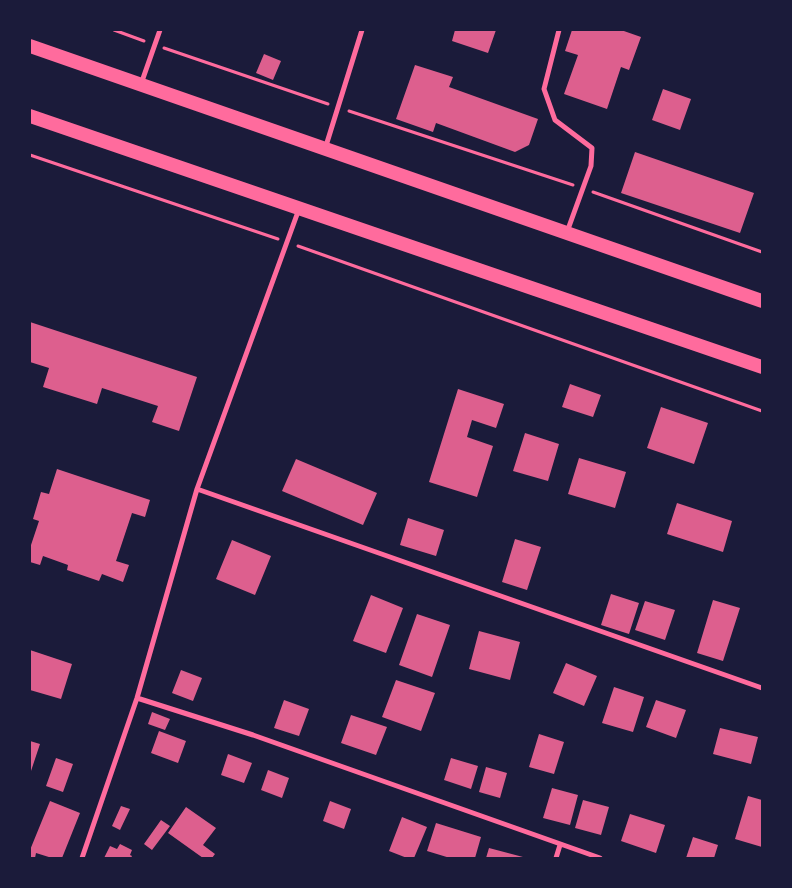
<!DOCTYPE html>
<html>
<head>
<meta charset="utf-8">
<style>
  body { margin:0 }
  #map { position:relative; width:792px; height:888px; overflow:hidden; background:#1b1b3a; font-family:"Source Sans 3",sans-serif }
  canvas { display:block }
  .frame { position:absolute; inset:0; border:31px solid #1b1b3a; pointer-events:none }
</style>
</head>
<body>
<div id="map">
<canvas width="792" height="888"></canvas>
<div class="frame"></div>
</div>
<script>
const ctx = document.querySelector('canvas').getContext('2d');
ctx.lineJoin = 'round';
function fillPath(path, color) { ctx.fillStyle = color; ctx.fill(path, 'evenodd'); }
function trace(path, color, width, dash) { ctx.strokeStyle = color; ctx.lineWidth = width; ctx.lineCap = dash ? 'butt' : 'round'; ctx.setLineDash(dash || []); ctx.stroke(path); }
const building = new Path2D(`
  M455,30H496L488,53L452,41Z
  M572,30H621L641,37L629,70L621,67L607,109L564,94L578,55L565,51Z
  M264,54L281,61L273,80L256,73Z
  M415,65L453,77L449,87L538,119L529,145L515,152L436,123L433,132L396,119Z
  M663,89L691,99L680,130L652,120Z
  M635,152L754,193L740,233L621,193Z
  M30,322L197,377L179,431L152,422L158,406L102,388L97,404L43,387L49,368L30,362Z
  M570,384L601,395L593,417L562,407Z
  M458,389L504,404L496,428L472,420L467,437L493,446L477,497L429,482Z
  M661,407L708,423L694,464L647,448Z
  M525,433L559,444L548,481L513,471Z
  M579,458L626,472L615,508L568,494Z
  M296,459L377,493L363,525L282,491Z
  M57,469L150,500L145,517L132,513L116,561L129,565L123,582L102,574L99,581L67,570L68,565L43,556L40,565L30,562V548L39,521L33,519L41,492L49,494Z
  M677,503L732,521L723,552L667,534Z
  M408,518L444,530L436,556L400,545Z
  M515,539L541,547L527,590L502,582Z
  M232,540L271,556L255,595L216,579Z
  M611,594L639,603L629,634L601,625Z
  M371,595L403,608L386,653L353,641Z
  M713,600L740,608L723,661L697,653Z
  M645,601L675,610L665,640L635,630Z
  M417,614L450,625L432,677L399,665Z
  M479,631L520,642L510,680L469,669Z
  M30,650L72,664L61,699L30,690Z
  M566,663L597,676L584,706L553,693Z
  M181,670L202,678L193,701L172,693Z
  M396,680L435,693L421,731L382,717Z
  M614,687L644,697L633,732L602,723Z
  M284,700L309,709L299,736L274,728Z
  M656,700L686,710L676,738L646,727Z
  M152,712L170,719L165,730L148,724Z
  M351,715L387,727L376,755L341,743Z
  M720,728L758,737L751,764L713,754Z
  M159,731L186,741L178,763L151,753Z
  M539,734L564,742L554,774L529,767Z
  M30,741L40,744L30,774Z
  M228,754L252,763L244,783L221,775Z
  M56,758L73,764L63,792L46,786Z
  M451,758L478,766L471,789L444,780Z
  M486,767L507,773L500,798L479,792Z
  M268,770L289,778L282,798L261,790Z
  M552,788L578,795L570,825L543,818Z
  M748,796L762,800V847L735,839Z
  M583,800L609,807L601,835L575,828Z
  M50,801L80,813L62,858H52L36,853L35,858H30V850Z
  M330,801L351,809L344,829L323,821Z
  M121,806L130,809L120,830L112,826Z
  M186,807L216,828L203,845L215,854L212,858H203L168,833Z
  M630,814L665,825L656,853L621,841Z
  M402,817L427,827L414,858H407L389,851Z
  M161,820L170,826L152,850L144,844Z
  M436,823L481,837L475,858H450L427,851Z
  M693,837L718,845L714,858H686Z
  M120,844L132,850L130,855L132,856L131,858H104L110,846L117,849Z
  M489,848L523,857V858H486Z`);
const path = new Path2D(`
  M114,30L144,41
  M164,48L328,104
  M349,111L573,185
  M30,155L278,239
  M593,192L762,252
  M298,246L762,411`);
const minor = new Path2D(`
  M559,30L544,89L555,120L592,148L591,166L567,232
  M141,84L160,30
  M325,149L362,30
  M197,489L762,688
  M137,698L253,735L600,858
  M82,858L137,698L197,489L299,209
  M556,858L560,845`);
const trunk = new Path2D(`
  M30,46L762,301
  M30,116L762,367`);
fillPath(building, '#dd5f8e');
trace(path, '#ff6b9d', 3);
trace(minor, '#ff6b9d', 5);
trace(trunk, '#ff6b9d', 14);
</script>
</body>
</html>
